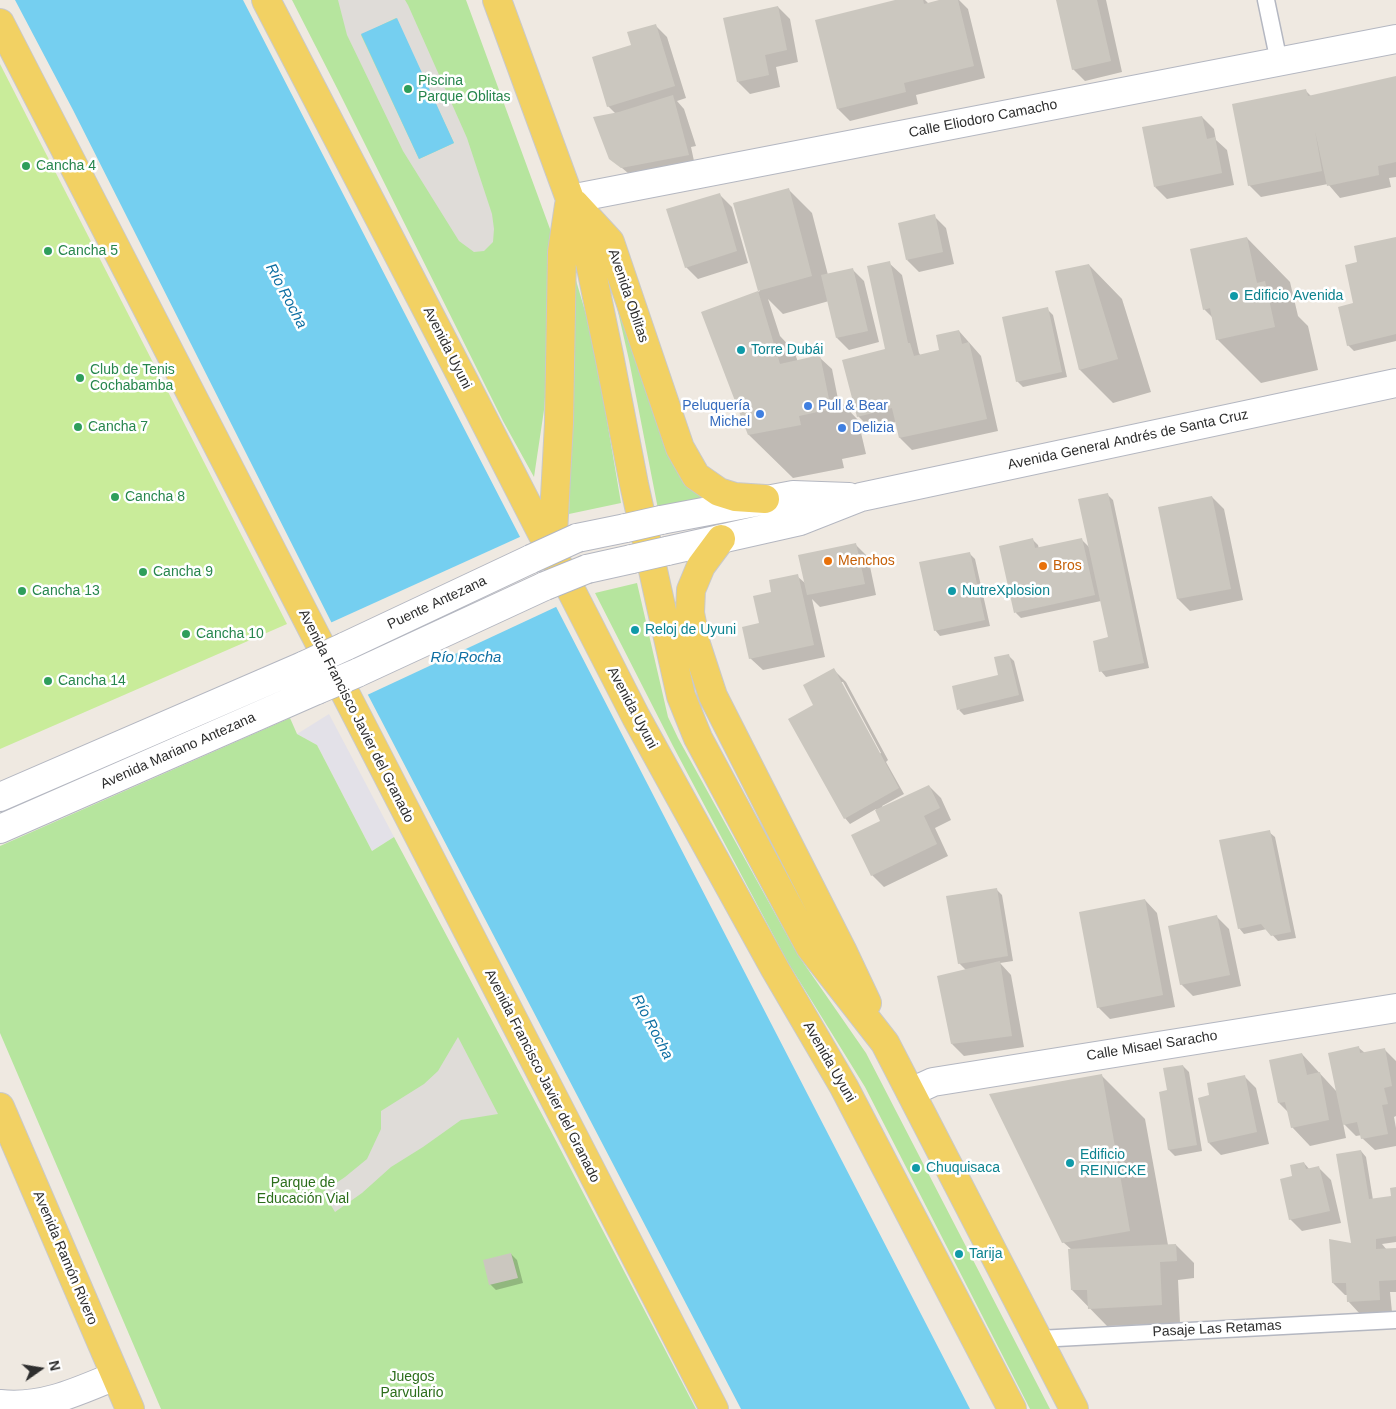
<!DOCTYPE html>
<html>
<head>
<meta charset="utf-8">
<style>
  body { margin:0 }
  #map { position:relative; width:1396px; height:1409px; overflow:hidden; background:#efe9e1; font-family:Helvetica,sans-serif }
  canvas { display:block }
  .north { position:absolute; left:15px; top:1344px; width:50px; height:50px; -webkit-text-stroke:4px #fff; paint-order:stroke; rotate:77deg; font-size:14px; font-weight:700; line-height:20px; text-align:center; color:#2e2e2e }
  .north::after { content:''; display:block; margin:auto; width:18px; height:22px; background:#2e2e2e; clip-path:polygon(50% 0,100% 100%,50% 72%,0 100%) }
</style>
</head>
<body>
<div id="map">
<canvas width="1396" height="1409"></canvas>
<div class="north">N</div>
</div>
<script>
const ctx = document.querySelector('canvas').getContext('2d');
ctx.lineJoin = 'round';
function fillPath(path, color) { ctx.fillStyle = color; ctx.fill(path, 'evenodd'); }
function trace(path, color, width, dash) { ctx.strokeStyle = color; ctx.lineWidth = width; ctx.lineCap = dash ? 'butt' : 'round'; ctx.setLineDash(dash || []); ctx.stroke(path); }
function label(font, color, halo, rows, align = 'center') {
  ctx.font = font + ' Helvetica,sans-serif'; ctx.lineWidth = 5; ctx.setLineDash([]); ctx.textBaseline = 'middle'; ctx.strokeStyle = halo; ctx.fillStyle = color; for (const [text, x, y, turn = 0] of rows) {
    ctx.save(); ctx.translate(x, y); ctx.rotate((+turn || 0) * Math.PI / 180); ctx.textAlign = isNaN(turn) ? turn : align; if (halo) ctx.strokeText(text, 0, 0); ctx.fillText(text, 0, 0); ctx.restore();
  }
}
const industrial = new Path2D(`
  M329,714L394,837L372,851L317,745L297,734Z`);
const green = new Path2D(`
  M292,0H466L550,229V335L544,410L534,477L503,421L338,90Z
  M606,259L718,500L658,509L629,360Z
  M575,277L593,338L621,503L569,514Z
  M637,583L668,717L678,738L798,955L866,1053L1050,1409H1030L865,1087L787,961L673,746L595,593Z
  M290,718L297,734L317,745L372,851L394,837L554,1137L696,1409H161L0,1033V846Z`);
const pitch = new Path2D(`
  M0,64L287,624L0,749Z`);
const plaza = new Path2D(`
  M338,0H405L408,5L467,138L492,214L494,229L493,242L484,251L474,252L459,241L403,151L347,35ZM396,18L454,143L419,159L361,35Z
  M458,1037L498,1114L461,1120L423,1147L391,1167L362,1193L335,1212L323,1192L345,1177L367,1159L381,1129V1111L424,1084L438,1071Z`);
const water = new Path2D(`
  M15,0H243L970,1409H741L368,695L73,110Z
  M397,18L454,143L419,159L361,34Z`);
const pier = new Path2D(`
  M522,536L558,606L365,696L330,623Z`);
const shadow = new Path2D(`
  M901,0H925L929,4L945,0H959L968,9L985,78L916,95L918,104L850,121L838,109Z
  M1058,0H1106L1122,72L1085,81L1073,69Z
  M778,7L790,19L798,62L776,67L780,87L750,94L738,82Z
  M655,25L667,37L686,98L677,101L684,109L696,146L691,147L694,161L628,173L610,158L616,114L608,106L633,46Z
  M1396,77V177L1389,178L1391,187L1340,198L1328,184L1261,197L1249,185L1305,90L1311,96Z
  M1202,117L1214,129L1216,140L1227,150L1234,185L1167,199L1155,187Z
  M788,189L812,213L828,275L852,269L864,281L879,342L849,350L837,338L829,301L783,314L768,299L780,336L794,351L798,362L819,357L832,369L838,399L858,420L866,454L842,459L844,468L793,478L749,435L703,313L760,291L735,204Z
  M720,195L732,207L748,263L698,279L686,267Z
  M934,216L946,228L954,264L919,272L907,260Z
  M1247,238L1290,282L1298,316L1308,326L1318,370L1261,383L1217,339L1213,318L1204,309Z
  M1396,238V341L1354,351L1348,345L1359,263Z
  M889,263L902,275L919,353L921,356L941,351L959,331L981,356L998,431L912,450L900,438L896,422L870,428L858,416L887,350Z
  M1089,265L1122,299L1151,392L1113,403L1080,370L1056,272Z
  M1047,309L1053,315L1067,377L1023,387L1017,381Z
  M1107,494L1113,500L1149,668L1106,677L1101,671L1109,638L1101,601L1021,618L1016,613L1033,540L1038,545L1039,549L1082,540L1090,548Z
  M1212,497L1224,509L1243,600L1190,611L1178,599L1160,508Z
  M856,545L868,557L876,595L820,607L812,599L825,657L763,670L750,658L760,624L773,593L797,576L805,583Z
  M969,553L975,559L990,626L940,636L935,630Z
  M1008,655L1014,661L1024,701L964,715L959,710L999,676Z
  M834,670L846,682L888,760L886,762L904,794L882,806L883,808L929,786L941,798L951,820L935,828L948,856L884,887L872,875L881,822L876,809L850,824L845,818L814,705ZM840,682H843L881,753L879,754Z
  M1269,832L1275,837L1296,938L1278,941L1267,929L1244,934L1239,928Z
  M996,889L1002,895L1013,961L1000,963L1011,975L1024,1047L964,1056L952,1044L966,970L959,963Z
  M1145,900L1157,913L1175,1007L1110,1019L1098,1007Z
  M1217,917L1229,929L1241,986L1193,996L1181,984Z
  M1359,1048L1365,1053L1384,1049L1396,1061V1116L1394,1117L1396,1128V1146L1375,1150L1362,1138V1135L1356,1136L1343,1123L1346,1138L1310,1146L1292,1127L1289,1113L1279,1103L1302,1054L1337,1092Z
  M1183,1066L1189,1072L1202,1151L1175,1156L1169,1150L1168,1091Z
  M1102,1076L1145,1119L1168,1245H1176L1194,1263V1278L1178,1280L1180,1323L1107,1326L1072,1290V1250L1063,1242Z
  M1244,1076L1256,1088L1269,1144L1221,1155L1209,1143Z
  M1361,1151L1366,1157L1373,1200L1392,1197L1396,1188V1242L1382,1244L1387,1250H1396V1292H1390L1392,1312L1360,1314L1348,1301V1295H1345L1333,1283L1353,1245Z
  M1304,1163L1310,1170L1319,1168L1331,1180L1341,1223L1302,1231L1290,1219L1294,1177Z
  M511,1254L517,1260L523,1283L496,1290L490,1284Z`);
const building = new Path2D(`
  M895,0H923L924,4L939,0H958L974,66L904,83L906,92L837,109L815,20Z
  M1056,0H1097L1111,61L1072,70Z
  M778,6L787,50L765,55L769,75L737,82L723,18Z
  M656,24L675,86L607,107L592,57L631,45L627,32Z
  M1396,76V162L1378,166L1379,175L1327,186L1315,131L1322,171L1248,186L1232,104L1306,89L1308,96Z
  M673,95L689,155L621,168L609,159L593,117L619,112Z
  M1202,116L1207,139L1215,137L1222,173L1154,187L1142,127Z
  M789,188L812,276L758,291L733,203Z
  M720,193L737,251L685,268L666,209Z
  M935,214L943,252L906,260L898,223Z
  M1247,237L1257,283L1265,281L1275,327L1216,340L1210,308L1203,310L1190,249Z
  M1396,237V334L1347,346L1338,307L1353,303L1345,265L1357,262L1354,246Z
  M890,261L908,343H910L914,356L939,350L936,335L959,330L962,344L969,342L987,419L899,438L892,408L857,417L842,360L885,349L867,266Z
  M1089,264L1118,359L1079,370L1055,271Z
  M853,268L868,331L836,338L821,275Z
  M758,291L780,364L820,355L831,409L799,416L801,425L748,435L701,312Z
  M1048,307L1062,372L1016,382L1002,317Z
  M1108,493L1144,663L1099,672L1093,641L1108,637L1078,499Z
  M1212,496L1231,589L1177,599L1158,507Z
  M1033,538L1035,548L1082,538L1095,595L1014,613L999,546Z
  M856,543L865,584L807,595L798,555Z
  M970,552L985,620L934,631L919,562Z
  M798,574L814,645L749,659L742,627L759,623L753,596L771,592L769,580Z
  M1009,654L1019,695L957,710L952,686L998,675L994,657Z
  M834,668L899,788L844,819L788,719L813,705L803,685Z
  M929,785L940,808L924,816L937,844L871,876L851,835L880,821L875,810Z
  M1270,830L1291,932L1271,936L1261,924L1238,929L1219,840Z
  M997,888L1008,956L958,964L946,896Z
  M1145,899L1163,995L1097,1008L1079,912Z
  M1217,915L1230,975L1180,985L1168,926Z
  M1000,961L1012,1036L951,1044L937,976Z
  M1359,1046L1360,1053L1385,1048L1392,1086L1384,1088L1388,1104L1382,1105L1388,1134L1361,1139L1357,1122L1343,1125L1328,1053Z
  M1302,1053L1307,1075L1320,1072L1329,1120L1291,1128L1285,1102L1278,1103L1269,1060Z
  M1183,1065L1197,1145L1168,1150L1159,1092L1167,1090L1163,1068Z
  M1102,1074L1130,1231L1062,1243L989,1094Z
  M1245,1075L1257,1132L1208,1143L1198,1098L1209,1095L1207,1083Z
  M1361,1150L1369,1199L1391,1196L1390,1188L1396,1187V1236L1376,1239V1249L1396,1248V1280L1379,1281L1380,1300L1347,1302L1346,1283H1332L1329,1239L1351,1243L1336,1154Z
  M1304,1162L1306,1169L1319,1166L1330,1211L1289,1220L1280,1179L1292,1176L1290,1165Z
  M1176,1244L1177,1261L1160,1262L1162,1305L1088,1309L1087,1290H1071L1068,1249Z
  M511,1253L518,1278L489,1285L483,1260Z`);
const service = new Path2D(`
  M1266,0L1279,62
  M1038,1339L1396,1320`);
const minor = new Path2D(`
  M570,199L1396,39
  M911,1092L933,1082L1396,1008
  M0,1404C41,1409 79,1391 115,1376`);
const secondary = new Path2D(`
  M661,520L793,495L849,497
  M577,538L626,528
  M667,551L800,521L861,497L1396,383
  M587,569L632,559
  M344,647L531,559
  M357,673L545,586
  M0,797L305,665
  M0,829L317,690`);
const primary = new Path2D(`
  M266,0L465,383L636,717L775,969L844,1087L1012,1409
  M497,0L570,199L590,263L609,355L634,484L660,602L681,696L698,738L810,947L885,1043L1074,1409
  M0,23L714,1409
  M575,204L610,242L680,448L696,476L719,492L735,497L765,499
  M721,539L701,566L691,590L690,613L696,644L713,696L842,950L867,1003
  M552,552L559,423L562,252L569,205
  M0,1107L130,1409`);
const secondaryBridge = new Path2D(`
  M626,528L661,520
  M531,559L577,538
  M632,559L667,551
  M545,586L587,569
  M305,665L344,647
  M317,690L357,673`);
const markers = [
  [408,89,5,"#2e9e5b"],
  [26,166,5,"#2e9e5b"],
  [48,251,5,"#2e9e5b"],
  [1234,296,5,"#0f9aa8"],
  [741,350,5,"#0f9aa8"],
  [80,378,5,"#2e9e5b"],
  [808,406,5,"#3f7fe0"],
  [760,414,5,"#3f7fe0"],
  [78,427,5,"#2e9e5b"],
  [842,428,5,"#3f7fe0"],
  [115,497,5,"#2e9e5b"],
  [828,561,5,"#e8710a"],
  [1043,566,5,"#e8710a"],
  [143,572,5,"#2e9e5b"],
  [22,591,5,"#2e9e5b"],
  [952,591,5,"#0f9aa8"],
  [635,630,5,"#0f9aa8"],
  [186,634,5,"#2e9e5b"],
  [48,681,5,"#2e9e5b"],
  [1070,1163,5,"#0f9aa8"],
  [916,1168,5,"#0f9aa8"],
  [959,1254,5,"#0f9aa8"]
];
const leisureNames = [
  ["Piscina",418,81],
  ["Parque Oblitas",418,97],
  ["Cancha 4",36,166],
  ["Cancha 5",58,251],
  ["Club de Tenis",90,370],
  ["Cochabamba",90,386],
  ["Cancha 7",88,427],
  ["Cancha 8",125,497],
  ["Cancha 9",153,572],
  ["Cancha 13",32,591],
  ["Cancha 10",196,634],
  ["Cancha 14",58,681]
];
const streetNames = [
  ["Calle Eliodoro Camacho",983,119,-11],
  ["Avenida Oblitas",628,296,71],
  ["Avenida Uyuni",447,348,63],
  ["Avenida General Andrés de Santa Cruz",1128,440,-12],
  ["Puente Antezana",437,603,-25],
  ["Avenida Uyuni",632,708,62],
  ["Avenida Francisco Javier del Granado",356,716,63],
  ["Avenida Mariano Antezana",178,751,-24],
  ["Calle Misael Saracho",1152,1046,-9],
  ["Avenida Uyuni",829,1062,60],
  ["Avenida Francisco Javier del Granado",542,1076,63],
  ["Avenida Ramón Rivero",65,1258,67],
  ["Pasaje Las Retamas",1217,1329,-3]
];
const cultureNames = [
  ["Edificio Avenida",1244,296],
  ["Torre Dubái",751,350],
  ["NutreXplosion",962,591],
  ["Reloj de Uyuni",645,630],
  ["Edificio",1080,1155],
  ["REINICKE",1080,1171],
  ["Chuquisaca",926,1168],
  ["Tarija",969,1254]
];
const shopNames = [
  ["Peluquería",750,406,"right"],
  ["Michel",750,422,"right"],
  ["Pull & Bear",818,406],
  ["Delizia",852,428]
];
const foodNames = [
  ["Menchos",838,561],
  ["Bros",1053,566]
];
const parkNames = [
  ["Parque de",303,1183],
  ["Educación Vial",303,1199],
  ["Juegos",412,1377],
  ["Parvulario",412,1393]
];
const waterNames = [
  ["Río Rocha",286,296,62],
  ["Río Rocha",466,658],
  ["Río Rocha",652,1027,62]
];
fillPath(industrial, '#e3e1e8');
fillPath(green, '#b6e59e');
fillPath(pitch, '#c9ec9a');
fillPath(plaza, '#dfdcd8');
fillPath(water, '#75cff0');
fillPath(pier, '#efe9e1');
fillPath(shadow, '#0003');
fillPath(building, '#cbc7bf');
trace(service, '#b4b7c1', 19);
trace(minor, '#b4b7c1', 30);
trace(secondary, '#b4b7c1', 30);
trace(primary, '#c9c9c9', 30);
trace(service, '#fff', 16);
trace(minor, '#fff', 28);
trace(secondary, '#fff', 28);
trace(primary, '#f2d163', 28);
trace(secondaryBridge, '#b4b7c1', 30, []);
trace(secondaryBridge, '#fff', 28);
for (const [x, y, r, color] of markers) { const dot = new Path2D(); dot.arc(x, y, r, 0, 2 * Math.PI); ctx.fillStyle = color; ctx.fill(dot); trace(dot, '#fff', 2); }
label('14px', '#27864d', '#fff', leisureNames, 'left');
label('14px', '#2e2e2e', '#fff', streetNames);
label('14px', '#0d838f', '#fff', cultureNames, 'left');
label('14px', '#366cbe', '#fff', shopNames, 'left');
label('14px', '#c56008', '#fff', foodNames, 'left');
label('14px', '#2c6e1b', '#fff', parkNames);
label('italic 15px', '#0d6fa3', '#fff', waterNames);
</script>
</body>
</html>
